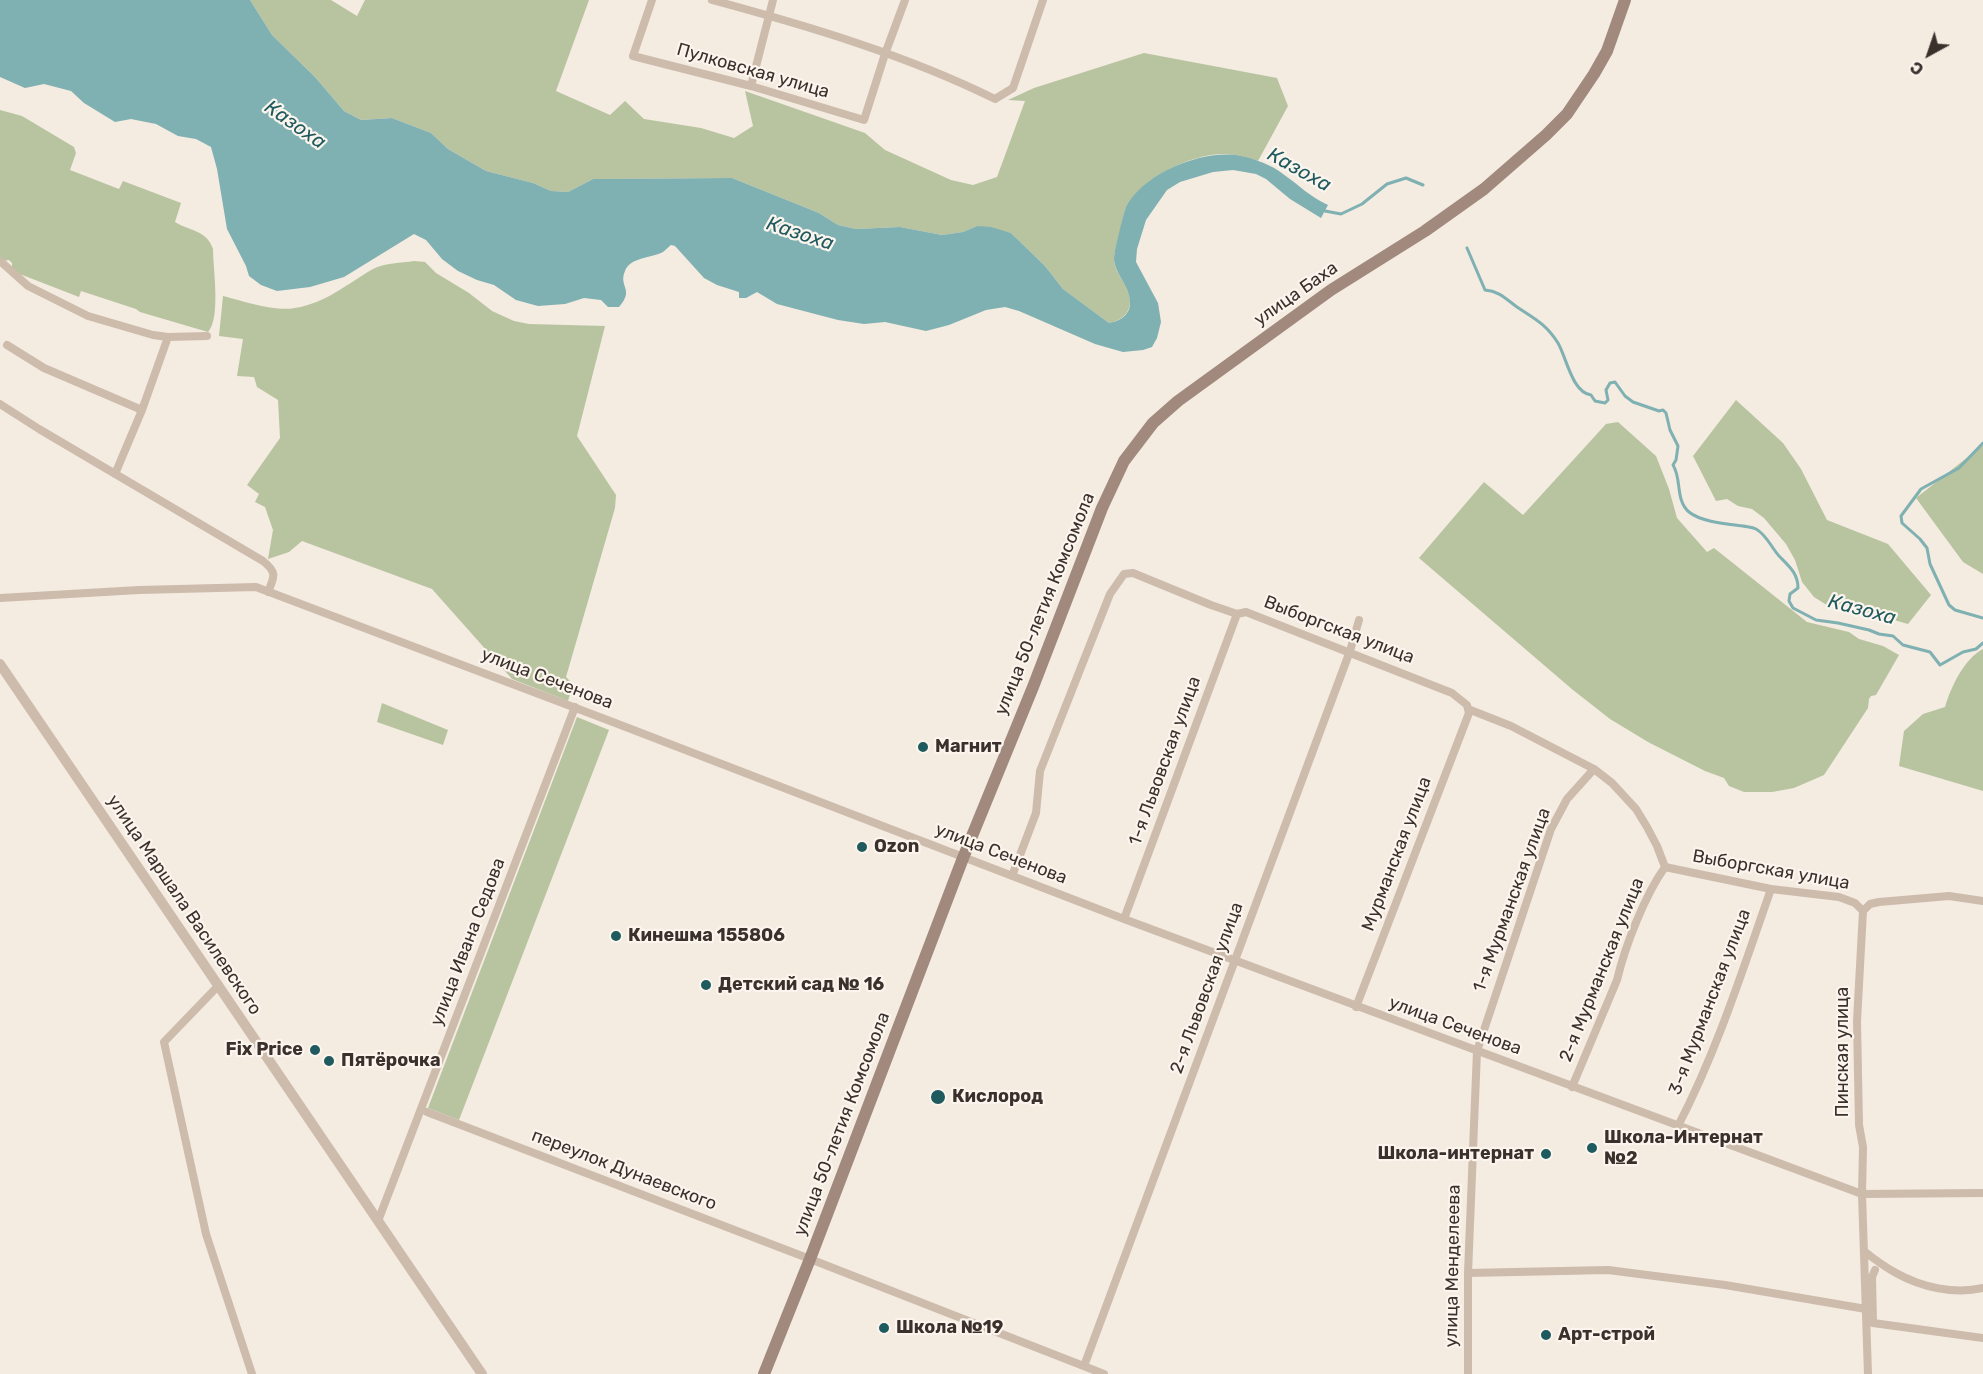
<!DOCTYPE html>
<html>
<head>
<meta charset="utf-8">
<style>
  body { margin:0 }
  #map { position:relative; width:1983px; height:1374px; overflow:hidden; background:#f4ebe1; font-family:Rubik,sans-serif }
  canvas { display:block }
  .north { position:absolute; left:1899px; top:24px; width:60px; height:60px; -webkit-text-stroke:4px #fbf5ee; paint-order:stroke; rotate:220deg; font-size:16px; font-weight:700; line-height:24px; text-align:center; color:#3b302b }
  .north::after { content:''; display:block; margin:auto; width:21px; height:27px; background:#3b302b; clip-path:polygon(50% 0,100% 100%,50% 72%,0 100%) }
</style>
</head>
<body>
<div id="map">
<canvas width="1983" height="1374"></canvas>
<div class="north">С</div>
</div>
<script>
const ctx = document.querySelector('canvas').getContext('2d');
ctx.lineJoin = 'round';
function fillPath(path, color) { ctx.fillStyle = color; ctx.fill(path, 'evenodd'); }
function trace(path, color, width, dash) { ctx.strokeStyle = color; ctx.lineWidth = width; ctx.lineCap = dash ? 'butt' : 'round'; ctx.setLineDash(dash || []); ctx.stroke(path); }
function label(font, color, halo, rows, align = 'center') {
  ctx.font = font + ' Rubik,sans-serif'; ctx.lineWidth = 4.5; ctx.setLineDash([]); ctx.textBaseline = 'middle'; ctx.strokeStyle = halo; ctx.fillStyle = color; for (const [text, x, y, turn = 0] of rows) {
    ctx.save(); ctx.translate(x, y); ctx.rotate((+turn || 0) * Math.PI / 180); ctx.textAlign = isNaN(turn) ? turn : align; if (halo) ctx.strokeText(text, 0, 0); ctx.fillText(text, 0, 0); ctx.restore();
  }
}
const green = new Path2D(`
  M250,0H331L357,16L365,0H589L556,91L610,115L625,101L644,119L701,128L734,138L753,126L745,91L865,133L885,150L951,180L973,185L997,177L1025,101L1008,100L1034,88L1144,53L1277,78L1288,106L1258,161C1247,158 1237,154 1226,154C1193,153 1143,177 1127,206C1123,213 1122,224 1120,232C1118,241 1114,251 1114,260C1115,275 1130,286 1130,302C1130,314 1120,321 1109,323L1063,289L1045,266L1011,233L977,226L963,232L942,235L900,227L856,229L838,225L819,213L732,178L593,179L568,192L551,191L533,183L486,171L448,149L431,133L392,118L361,120L344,111L315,77L272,35Z
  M0,110L22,116L74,147L76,153L70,170L119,189L123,181L181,203L175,222C189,231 207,230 213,249C213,269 221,318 208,332L140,312L136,309L81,291L79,297L12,271V263L9,260L3,261L0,257Z
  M414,261L425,262L436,273L469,293L492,311L514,321L529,324L605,326L577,436L616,495L615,508L566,677L573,684L568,701L512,679L432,589L302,541L289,552L268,559L273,530L265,507L255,502L259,494L247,485L280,438L278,400L257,387L254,377L237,376L243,339L219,336L223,296C242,301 276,312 295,308C326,303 347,284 373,269C384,263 402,263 414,261Z
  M1736,400L1783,443L1801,469L1827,520L1888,544L1931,595L1908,624L1835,603L1830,607L1814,597L1802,582L1795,560L1786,544L1764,518L1752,509L1738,506L1727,499L1716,501L1693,456Z
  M1618,422L1656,456L1669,489L1677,518L1707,552L1714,548L1807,622L1849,632L1859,639L1883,646L1899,655L1876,695L1871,696L1869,699L1868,708L1824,775L1794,788L1772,792H1744L1729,786L1724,778L1705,771L1648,742L1610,719L1573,690L1419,558L1484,482L1523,515L1606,424Z
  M1983,445V574L1963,562L1916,498Z
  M1983,649V791L1899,766L1904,731L1923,714L1945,707C1951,687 1964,659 1983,649Z
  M382,703L448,730L443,745L377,722Z
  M577,717L609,730L459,1120L428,1108Z`);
const water = new Path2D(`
  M0,0H250L272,35L315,77L344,111L361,120L392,118L431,133L448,149L486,171L533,183L551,191L568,192L593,179L732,178L819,213L838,225L856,229L900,227L942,235L963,232L977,226L991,227L1011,233L1045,266L1063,289L1109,323C1120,321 1130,315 1130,303C1130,286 1116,276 1114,260C1114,252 1117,242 1119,233C1121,225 1123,215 1126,207C1143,173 1205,148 1241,156C1255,159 1272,165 1283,174C1299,185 1310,197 1328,205L1321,218L1290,199L1266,179L1256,174L1233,170L1213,172L1180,182L1167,190L1146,220L1137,249L1136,262L1158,303L1161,322L1157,338L1152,347L1143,350L1123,352L1095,344L1019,311L1005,307L986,310L949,325L926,331L885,322L864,324L838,320L777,304L757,292L746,298H739V292L717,285L704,278L675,246L671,245C668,247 666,250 663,252C652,258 630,257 625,271C618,287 635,289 619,307H608L601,300L584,298L565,304L538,306L516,300L494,285L477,280L458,271L442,259L426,240L414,234L344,277L310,287L277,291L261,285L249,276L246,266L227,229L217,169L211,147L196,139L178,136L156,124L131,119L115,122L84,103L71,91L44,84L25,88L0,77Z`);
const stream = new Path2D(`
  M1325,211L1341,214L1362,204L1387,184L1406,178L1423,185
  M1467,248L1485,290C1499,291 1506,299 1517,307C1535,319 1546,324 1558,343C1567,359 1572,392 1591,395L1595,401L1605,403L1608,400L1606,390L1610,383L1615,382L1625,396L1633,402L1659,411L1663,410L1666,413L1670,430L1678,446L1676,460L1673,465C1682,479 1675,500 1689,512C1701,522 1728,524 1743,526C1747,527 1752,527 1756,529C1767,535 1772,549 1780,557C1790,567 1798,574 1798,588L1790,594L1789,601L1793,608L1816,620L1838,623L1869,630L1879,634L1893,636L1903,645L1930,652L1940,665L1963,652L1976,649L1983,643
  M1983,443L1959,468L1921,489L1901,516L1902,523L1920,539L1927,548L1930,564L1949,605L1955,610L1983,618`);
const minor = new Path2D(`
  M652,0L633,56L751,86L864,120L885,54L905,0
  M712,0C808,26 906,55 995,99L1013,88L1043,0
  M751,86L773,0
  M0,261L28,286L88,316L153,335L168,337L207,336
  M7,345L44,368L142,410
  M0,404L39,429L263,561C278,573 274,577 268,592
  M115,474L142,410L168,337
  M0,598L139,590L256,587L618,724L1124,919L1862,1194L1983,1193
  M1468,709L1511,726L1594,769L1612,783L1636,809L1647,827L1657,846L1665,867
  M1665,867L1771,889L1839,897L1855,903L1863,911
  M1012,876L1036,813L1040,771L1110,594L1124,574L1133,573L1211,605L1237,614L1246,612L1452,693L1467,705L1469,713L1356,1007
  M1863,911L1857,1021L1859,1125L1863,1147L1862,1194L1868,1374
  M1863,911L1870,904L1879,902L1949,896L1983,901
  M1124,919L1237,614
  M219,985L164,1042L206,1234L252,1374
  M1572,1087L1617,980C1625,946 1645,895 1665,867
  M427,1112L810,1259L1104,1374
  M1678,1126C1717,1051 1743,969 1771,889
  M378,1221L575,707
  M1864,1251C1874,1259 1885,1267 1896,1273C1921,1287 1955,1295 1983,1288
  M1875,1270L1872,1277L1873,1323L1983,1338
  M1468,1273L1608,1270L1725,1285L1866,1309
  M1084,1366L1350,651L1359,620
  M1468,1374V1273L1477,1051L1551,829L1567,799L1594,769`);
const tertiary = new Path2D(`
  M0,664L482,1374`);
const secondary = new Path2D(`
  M764,1374L810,1259L963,858L1033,687L1102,508L1124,461L1153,423L1178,401L1331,290L1425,231L1484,189L1546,135L1567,114L1594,74L1607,51L1625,0`);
const markers = [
  [923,747,6,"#1f5a5e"],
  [862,847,6,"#1f5a5e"],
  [616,936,6,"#1f5a5e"],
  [706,985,6,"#1f5a5e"],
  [315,1050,6,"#1f5a5e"],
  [329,1061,6,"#1f5a5e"],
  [938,1097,8,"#1f5a5e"],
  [1592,1148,6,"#1f5a5e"],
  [1546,1154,6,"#1f5a5e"],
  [884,1328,6,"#1f5a5e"],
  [1546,1335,6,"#1f5a5e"]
];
const streetNames = [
  ["Пулковская улица",753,71,16],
  ["улица Баха",1296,294,-35],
  ["улица 50-летия Комсомола",1045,604,-68],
  ["Выборгская улица",1339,630,21],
  ["улица Сеченова",547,679,21],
  ["1-я Львовская улица",1165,761,-70],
  ["улица Сеченова",1001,854,21],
  ["Мурманская улица",1397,854,-69],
  ["Выборгская улица",1771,870,10],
  ["1-я Мурманская улица",1512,900,-70],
  ["улица Маршала Василевского",184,905,56],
  ["улица Ивана Седова",468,942,-69],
  ["2-я Мурманская улица",1602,970,-68],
  ["2-я Львовская улица",1207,988,-70],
  ["3-я Мурманская улица",1710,1002,-69],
  ["улица Сеченова",1455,1026,20],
  ["Пинская улица",1843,1052,-90],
  ["улица 50-летия Комсомола",842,1124,-69],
  ["переулок Дунаевского",624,1170,21],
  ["улица Менделеева",1453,1266,-89]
];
const poiNames = [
  ["Магнит",935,747],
  ["Ozon",874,847],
  ["Кинешма 155806",628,936],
  ["Детский сад № 16",718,985],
  ["Fix Price",303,1050,"right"],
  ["Пятёрочка",341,1061],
  ["Кислород",952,1097],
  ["Школа-Интернат",1604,1138],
  ["№2",1604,1159],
  ["Школа-интернат",1534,1154,"right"],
  ["Школа №19",896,1328],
  ["Арт-строй",1558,1335]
];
const waterNames = [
  ["Казоха",295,125,35],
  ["Казоха",1299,170,29],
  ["Казоха",800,234,18],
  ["Казоха",1862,610,15]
];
fillPath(green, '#b8c4a0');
fillPath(water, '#7fb0b2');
trace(stream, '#7fb0b2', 3);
trace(minor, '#cdbbac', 8);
trace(tertiary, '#cdbbac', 10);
trace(secondary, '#a18a7d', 12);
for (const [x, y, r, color] of markers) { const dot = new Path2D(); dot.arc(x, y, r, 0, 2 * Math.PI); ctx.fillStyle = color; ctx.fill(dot); trace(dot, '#fbf5ee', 2); }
label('18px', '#3b302b', '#fbf5ee', streetNames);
label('bold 18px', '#3b302b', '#fbf5ee', poiNames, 'left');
label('italic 20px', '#1f5a5e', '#fbf5ee', waterNames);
</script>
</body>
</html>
